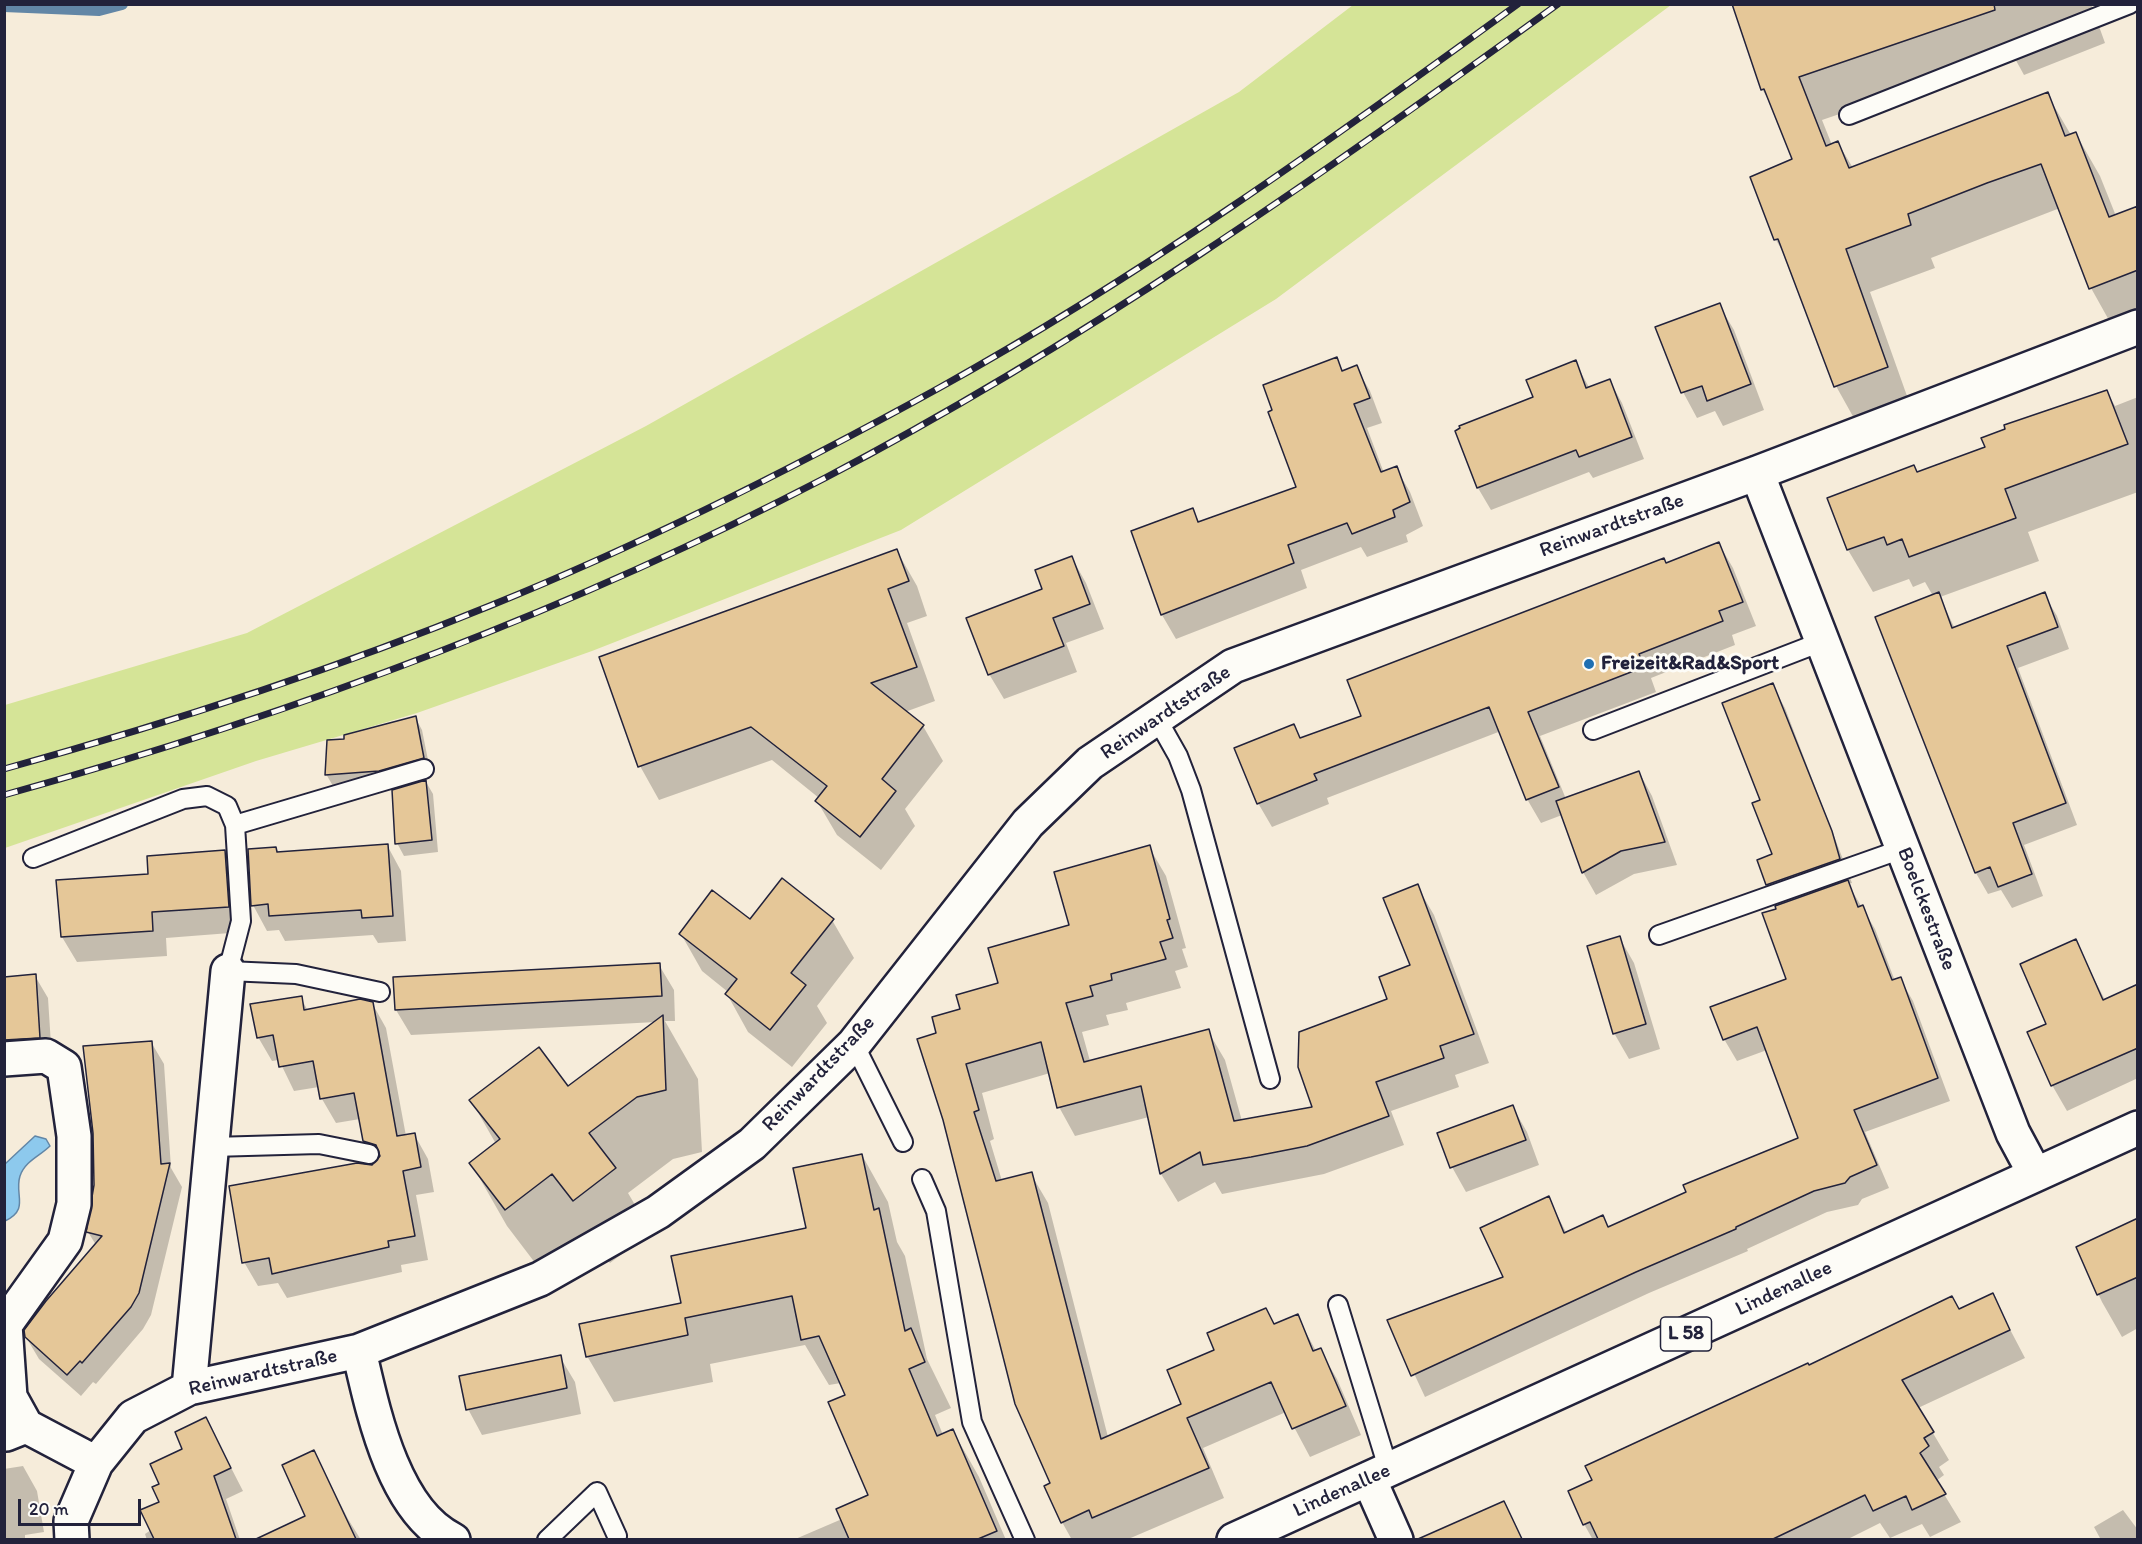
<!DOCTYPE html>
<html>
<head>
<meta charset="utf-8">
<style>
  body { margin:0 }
  #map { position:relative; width:2142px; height:1544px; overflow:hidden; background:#f6ecda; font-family:Itim,sans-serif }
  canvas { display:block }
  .frame { position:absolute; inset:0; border:6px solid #22223b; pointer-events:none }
  .scale { position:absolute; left:18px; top:1499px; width:123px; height:27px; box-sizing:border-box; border:3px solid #22223b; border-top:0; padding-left:8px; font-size:18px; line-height:21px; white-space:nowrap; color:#22223b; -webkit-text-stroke:4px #fdfcf7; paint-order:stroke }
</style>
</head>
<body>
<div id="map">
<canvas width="2142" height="1544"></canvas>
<div class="frame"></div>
<div class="scale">20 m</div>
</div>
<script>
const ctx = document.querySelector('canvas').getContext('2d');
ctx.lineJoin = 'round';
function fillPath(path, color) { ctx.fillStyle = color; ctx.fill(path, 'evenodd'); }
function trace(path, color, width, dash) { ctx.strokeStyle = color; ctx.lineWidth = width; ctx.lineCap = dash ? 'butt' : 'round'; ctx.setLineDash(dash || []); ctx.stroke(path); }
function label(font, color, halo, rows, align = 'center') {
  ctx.font = font + ' Itim,sans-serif'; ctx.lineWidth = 6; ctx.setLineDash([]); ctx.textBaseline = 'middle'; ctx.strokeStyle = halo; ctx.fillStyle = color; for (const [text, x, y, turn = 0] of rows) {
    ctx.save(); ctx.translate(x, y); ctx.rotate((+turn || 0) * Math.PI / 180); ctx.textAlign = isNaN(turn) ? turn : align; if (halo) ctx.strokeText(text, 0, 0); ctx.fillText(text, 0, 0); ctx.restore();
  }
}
const green = new Path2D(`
  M1353,5H1671L1276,299L901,530L592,651L417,713L256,761L5,848V705L247,633L646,426L1239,92Z`);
const water = new Path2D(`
  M35,1136L46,1139L50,1146C40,1156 25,1161 20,1176C14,1195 30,1209 5,1221V1164Z`);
const shadow = new Path2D(`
  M1733,4H2091L2105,43L2024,75L2013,55L1822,120L1832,145L1838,143L1853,168L2047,94L2071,135L2076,134L2100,176L2116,216L2138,208V322L2115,331L2091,288L2060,208L1931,258L1935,268L1870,292L1912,410L1860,429L1836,386L1788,261L1776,240L1794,160L1775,111L1762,89Z
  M1719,305L1734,330L1764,410L1723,426L1715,411L1697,418L1683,392L1657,328Z
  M1336,359L1344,372L1356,367L1370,391L1382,423L1367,428L1384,473L1396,468L1410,492L1423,526L1406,535L1408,542L1367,557L1361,547L1301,570L1307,588L1176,639L1162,615L1133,532L1192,510L1200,523L1298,488Z
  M1575,362L1590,389L1610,381L1622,403L1644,459L1593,478L1589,472L1491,510L1478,488L1457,432L1535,398Z
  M2107,392L2115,406L2138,397V492L2028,532L2039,561L1940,597L1955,629L2044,594L2057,616L2069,649L2018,668L2077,825L2024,845L2043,896L2012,908L2001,890L1988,894L1976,873L1877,618L1933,596L1925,582L1913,587L1909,579L1873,592L1848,550L1829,499L1918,473L1987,448L2007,430L2005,426Z
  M1719,544L1733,568L1756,626L1732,635L1735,645L1651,678L1656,692L1540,736L1566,799L1639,772L1652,796L1677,865L1634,874L1596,895L1583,872L1562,815L1541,823L1527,799L1501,731L1327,798L1329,804L1272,827L1258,803L1294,726L1301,739L1363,717L1666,565Z
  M897,551L917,586L927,616L907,623L935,701L905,712L923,726L943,761L905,809L915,826L881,870L837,835L817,801L819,798L772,760L659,800L640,766Z
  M1072,558L1086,583L1104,629L1066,643L1077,672L1004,699L989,674L1044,590Z
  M1772,685L1785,708L1852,883L1848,884L1875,929L1895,981L1900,979L1913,1001L1950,1101L1865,1132L1889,1188L1862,1199L1858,1205L1827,1212L1747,1249L1748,1251L1649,1293L1425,1397L1389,1320L1506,1278L1548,1198L1567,1234L1608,1228L1800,1139L1767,1050L1737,1061L1724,1039L1788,980L1778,909L1780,906L1759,861L1774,855L1761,801Z
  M415,717L422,730L430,770L333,786L326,774L345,740Z
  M426,782L433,794L438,852L404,856L397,843Z
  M387,845L401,871L406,941L378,943L373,935L285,941L279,930L267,931L253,905L276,848L279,853Z
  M1149,847L1166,876L1186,948L1182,949L1188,967L1175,971L1181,988L1126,1003L1128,1010L1106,1015L1109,1025L1082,1032L1090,1061L1208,1031L1225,1060L1242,1121L1314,1108L1412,966L1417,886L1434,915L1489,1063L1455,1075L1459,1087L1391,1111L1404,1145L1324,1174L1268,1185L1222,1194L1215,1182L1178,1202L1161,1174L1149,1117L1075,1136L1059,1107L1050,1073L982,1093L994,1139L990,1141L1002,1181L1031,1174L1048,1203L1108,1437L1183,1405L1216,1350L1266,1310L1275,1325L1297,1316L1316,1351L1320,1350L1337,1379L1361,1435L1310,1457L1286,1412L1203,1448L1224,1498L1126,1540H1072L1062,1522L934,1082L938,1034L961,1010L1000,984L1071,926Z
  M224,852L239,877L243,932L166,938L167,956L77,962L62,937L150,875Z
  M832,920L854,958L817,1006L827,1023L792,1067L748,1032L727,994L728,992L702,971L681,934L750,921Z
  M1619,937L1634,963L1660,1049L1629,1059L1614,1033Z
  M2075,941L2105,1000L2138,986V1078L2067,1111L2052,1085L2048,1024Z
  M659,965L674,990L675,1021H665L698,1079L702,1152L673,1159L628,1193L651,1232L610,1263L590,1236L542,1272L507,1226L471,1163L496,1144L471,1100L568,1088L656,1022L411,1035L396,1010Z
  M35,976L48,998L52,1060L4,1069V978Z
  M301,998L308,1011L372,1003L386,1028L406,1136L414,1134L428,1159L434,1192L416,1195L428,1260L401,1265L402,1272L287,1298L278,1283L258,1286L244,1262L377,1162L364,1141L360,1119L336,1123L322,1099L319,1087L294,1091L279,1060L272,1061L258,1037Z
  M151,1042L164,1064L171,1168L182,1187L151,1315L143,1329L96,1384L93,1382L81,1396L39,1359L26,1337L96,1245L88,1232Z
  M1512,1106L1527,1132L1539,1165L1466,1192L1452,1167Z
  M862,1155L888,1202L897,1242L905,1256L927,1359L951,1408L935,1415L943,1435L953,1431L979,1477L1006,1540H793L842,1519L870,1496L847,1396L841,1383L829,1385L805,1345L710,1364L713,1382L614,1402L587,1356L683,1304L807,1229Z
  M2138,1219V1328L2122,1337L2102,1302L2077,1248Z
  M1992,1295L2025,1358L1918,1408L1949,1460L1939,1467L1944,1475L1936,1481L1961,1522L1930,1537L1922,1524L1890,1538L1880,1523L1846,1540H1593L1584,1524L1809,1367L1959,1311Z
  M560,1357L575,1382L581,1414L482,1435L468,1409Z
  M206,1419L243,1491L226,1499L240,1540H147L145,1534L151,1530L161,1502V1485Z
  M314,1451L348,1519L361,1540H257L307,1517Z
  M23,1466L37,1491L44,1532L25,1535V1540H4V1469Z
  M1504,1503L1523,1540H1464L1456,1524Z
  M2123,1510L2138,1530V1540H2101L2094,1527Z`);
const stream = new Path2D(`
  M4,6L99,10L122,4`);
const building = new Path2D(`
  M1732,4H1994L1995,10L1799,77L1826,146L1838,141L1849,168L2048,92L2065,136L2076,132L2109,217L2138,206V270L2089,289L2041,164L1987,183L1908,214L1911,225L1846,249L1888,367L1834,387L1778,239L1774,240L1750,177L1792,159L1764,89L1761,90Z
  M1720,303L1751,384L1707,401L1702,386L1681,393L1655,327Z
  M1337,357L1342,371L1357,365L1370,398L1354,404L1381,472L1397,466L1410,502L1393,510L1395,517L1352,534L1347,523L1288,545L1294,563L1161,615L1131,531L1193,508L1198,522L1296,487L1268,412L1272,410L1263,385Z
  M1576,360L1586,388L1610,379L1632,437L1579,457L1576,450L1477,488L1455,431L1460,428L1459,426L1533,397L1526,380Z
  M2107,390L2128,444L2005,489L2016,518L1909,557L1902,539L1887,545L1884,537L1847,550L1827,498L1914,465L1917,472L1985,447L1981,438L2005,429L2004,425Z
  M1719,542L1743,602L1719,611L1723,621L1639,654L1644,667L1528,712L1559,787L1526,800L1489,707L1314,774L1317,780L1257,804L1234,748L1294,724L1300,738L1361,716L1347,680L1664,558L1666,563Z
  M897,549L909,581L888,589L917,667L871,683L924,725L882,779L896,791L860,837L815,801L827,786L751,727L638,767L599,657Z
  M1072,556L1090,604L1053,618L1064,646L988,675L966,618L1042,589L1035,570Z
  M1939,592L1952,628L2045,592L2058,627L2007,646L2066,803L2013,823L2032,874L1998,887L1990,867L1975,873L1875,617Z
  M1773,683L1832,831L1840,859L1766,885L1757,860L1772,854L1752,803L1760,800L1722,703Z
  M416,716L424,758L379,771L325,775L327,740L344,739V735Z
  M1639,771L1665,842L1621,851L1582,873L1556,801Z
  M426,780L432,840L395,844L392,790Z
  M388,844L393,916L362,918L361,910L269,916L268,904L251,906L248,849L276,847L277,852Z
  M1150,845L1170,919L1167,920L1173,938L1160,942L1166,959L1111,974L1112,980L1090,986L1093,996L1066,1003L1084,1062L1209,1029L1234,1121L1312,1107L1298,1067L1299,1032L1387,999L1379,977L1410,965L1383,898L1418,884L1474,1034L1440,1046L1444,1058L1376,1082L1389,1116L1307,1146L1251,1157L1203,1165L1200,1152L1160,1174L1141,1086L1057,1108L1041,1042L966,1064L979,1110L974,1112L996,1181L1032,1172L1101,1439L1181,1404L1167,1370L1214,1350L1207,1333L1266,1308L1274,1324L1298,1314L1313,1351L1321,1348L1346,1406L1292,1429L1271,1382L1187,1418L1209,1468L1092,1518L1089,1510L1061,1523L1044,1486L1050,1483L1015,1404L943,1120L917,1039L936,1033L932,1017L960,1009L956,995L998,983L988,948L1069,925L1054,872Z
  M225,850L229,907L152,912L153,931L61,937L56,880L148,874L147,856Z
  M782,878L834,919L791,973L806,985L770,1030L725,994L737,979L679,934L712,890L750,919Z
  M1848,880L1858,907L1863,905L1892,980L1901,977L1938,1078L1854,1110L1877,1165L1850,1177L1845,1183L1814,1191L1736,1227V1229L1636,1272L1411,1376L1387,1320L1503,1277L1480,1228L1549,1196L1564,1233L1603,1215L1608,1227L1686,1192L1683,1185L1798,1138L1757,1027L1723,1040L1710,1007L1786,979L1762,913L1776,909L1775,906Z
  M1620,936L1646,1024L1613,1034L1587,946Z
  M2076,939L2103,1000L2138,984V1048L2051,1086L2027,1032L2046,1024L2020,964Z
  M660,963L662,996L395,1010L393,977Z
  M36,974L40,1038L4,1040V977Z
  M302,996L304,1010L360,999L373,1002L397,1136L415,1133L421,1167L403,1171L415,1236L388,1241L389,1247L272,1274L269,1258L242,1263L229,1186L357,1163L372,1165L380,1156L376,1145L363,1141L354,1093L320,1099L313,1061L279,1067L273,1035L257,1038L250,1004Z
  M663,1015L666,1090L637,1097L589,1133L616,1168L573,1201L552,1174L505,1210L469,1163L500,1139L469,1100L539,1047L568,1086Z
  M152,1041L161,1164L170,1163L139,1293L131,1307L82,1363L80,1361L67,1375L25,1337L24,1330L46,1301L102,1236L86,1232L94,1185L93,1133L83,1046Z
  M1513,1105L1526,1140L1450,1168L1437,1133Z
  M862,1154L874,1210L879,1208L905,1331L911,1328L925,1362L909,1369L937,1436L953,1429L997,1531L978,1539H849L836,1509L868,1495L828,1402L845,1395L819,1336L801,1340L792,1296L685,1318L688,1335L586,1357L579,1324L681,1303L671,1256L806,1228L793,1168Z
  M2138,1218V1277L2097,1295L2076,1247Z
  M1993,1293L2010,1330L1902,1380L1934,1432L1924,1438L1929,1446L1920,1453L1946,1494L1912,1510L1906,1496L1873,1511L1865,1495L1773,1539H1598L1590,1522L1583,1525L1568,1491L1592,1480L1585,1466L1808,1363L1809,1365L1952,1296L1959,1309Z
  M561,1355L567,1388L466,1410L459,1376Z
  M206,1417L231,1468L214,1476L236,1539H154L140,1510L159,1502L152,1487L159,1484L150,1464L182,1449L175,1432Z
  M314,1450L356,1539H256L305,1516L282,1465Z
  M1504,1501L1522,1539H1418Z`);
const service = new Path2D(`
  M1849,115L2130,4
  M1156,717L1178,756L1191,790L1270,1079
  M1593,730L1821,642
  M235,825L424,769
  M33,858L183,799L207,796L227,806L235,825L241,921L228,971L296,974L380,992
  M1659,935L1902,849
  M854,1044L903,1142
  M212,1147L319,1144L369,1154
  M922,1179L936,1211L972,1422L1025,1540
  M1338,1305L1389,1471
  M547,1540L597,1492L617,1536`);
const minor = new Path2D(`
  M1757,473L2013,1133L2035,1174
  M4,1059L46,1056L64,1067L74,1136V1204L65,1241L5,1325L10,1397L26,1426
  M359,1351C373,1411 393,1511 453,1540
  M189,1388L228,971
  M6,1434L26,1426L96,1463
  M1369,1479L1396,1540
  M72,1540L71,1521L96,1463L133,1417L189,1388L359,1351L540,1279L658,1212L752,1144L854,1044L1028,823L1090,763L1233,666L1757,473L2138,327`);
const primary = new Path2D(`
  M1234,1540L2138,1128`);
const rail = new Path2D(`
  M4,769C170,723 333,670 492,605C645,543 794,468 939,388C1141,276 1331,140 1518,4
  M4,795C288,716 564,614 825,478C1083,343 1322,175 1558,4`);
const markers = [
  [1589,664,6,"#1f6fb2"]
];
const shields = [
  [1686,1334,51]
];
const shieldNames = [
  ["L 58",1686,1334]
];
const streetNames = [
  ["Reinwardtstraße",1612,526,-20],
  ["Reinwardtstraße",1166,713,-34],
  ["Boelckestraße",1926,909,69],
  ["Reinwardtstraße",819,1074,-46],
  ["Lindenallee",1784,1289,-25],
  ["Reinwardtstraße",263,1373,-13],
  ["Lindenallee",1342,1491,-24]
];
const poiNames = [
  ["Freizeit&Rad&Sport",1601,664]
];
fillPath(green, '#d5e497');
fillPath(water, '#8dc9ed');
trace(water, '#6286a6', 1.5);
fillPath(shadow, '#0003');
trace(stream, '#6286a6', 12);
fillPath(building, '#e5c798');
trace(building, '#22223b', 1.5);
trace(service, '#22223b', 22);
trace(minor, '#22223b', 38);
trace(primary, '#22223b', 38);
trace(service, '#fdfcf7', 18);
trace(minor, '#fdfcf7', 33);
trace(primary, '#fdfcf7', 33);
trace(rail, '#22223b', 7);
trace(rail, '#fdfcf7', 4.5, [14]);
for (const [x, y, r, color] of markers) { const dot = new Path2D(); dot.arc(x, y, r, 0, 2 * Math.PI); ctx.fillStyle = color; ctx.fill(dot); trace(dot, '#fdfcf7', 2); }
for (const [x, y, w] of shields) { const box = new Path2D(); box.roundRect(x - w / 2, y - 17, w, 34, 4.5); ctx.fillStyle = '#fdfcf7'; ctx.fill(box); trace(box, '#22223b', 1.5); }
label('bold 20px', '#22223b', null, shieldNames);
label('21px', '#22223b', '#fdfcf7', streetNames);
label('bold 21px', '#22223b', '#fdfcf7', poiNames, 'left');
</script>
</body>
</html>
